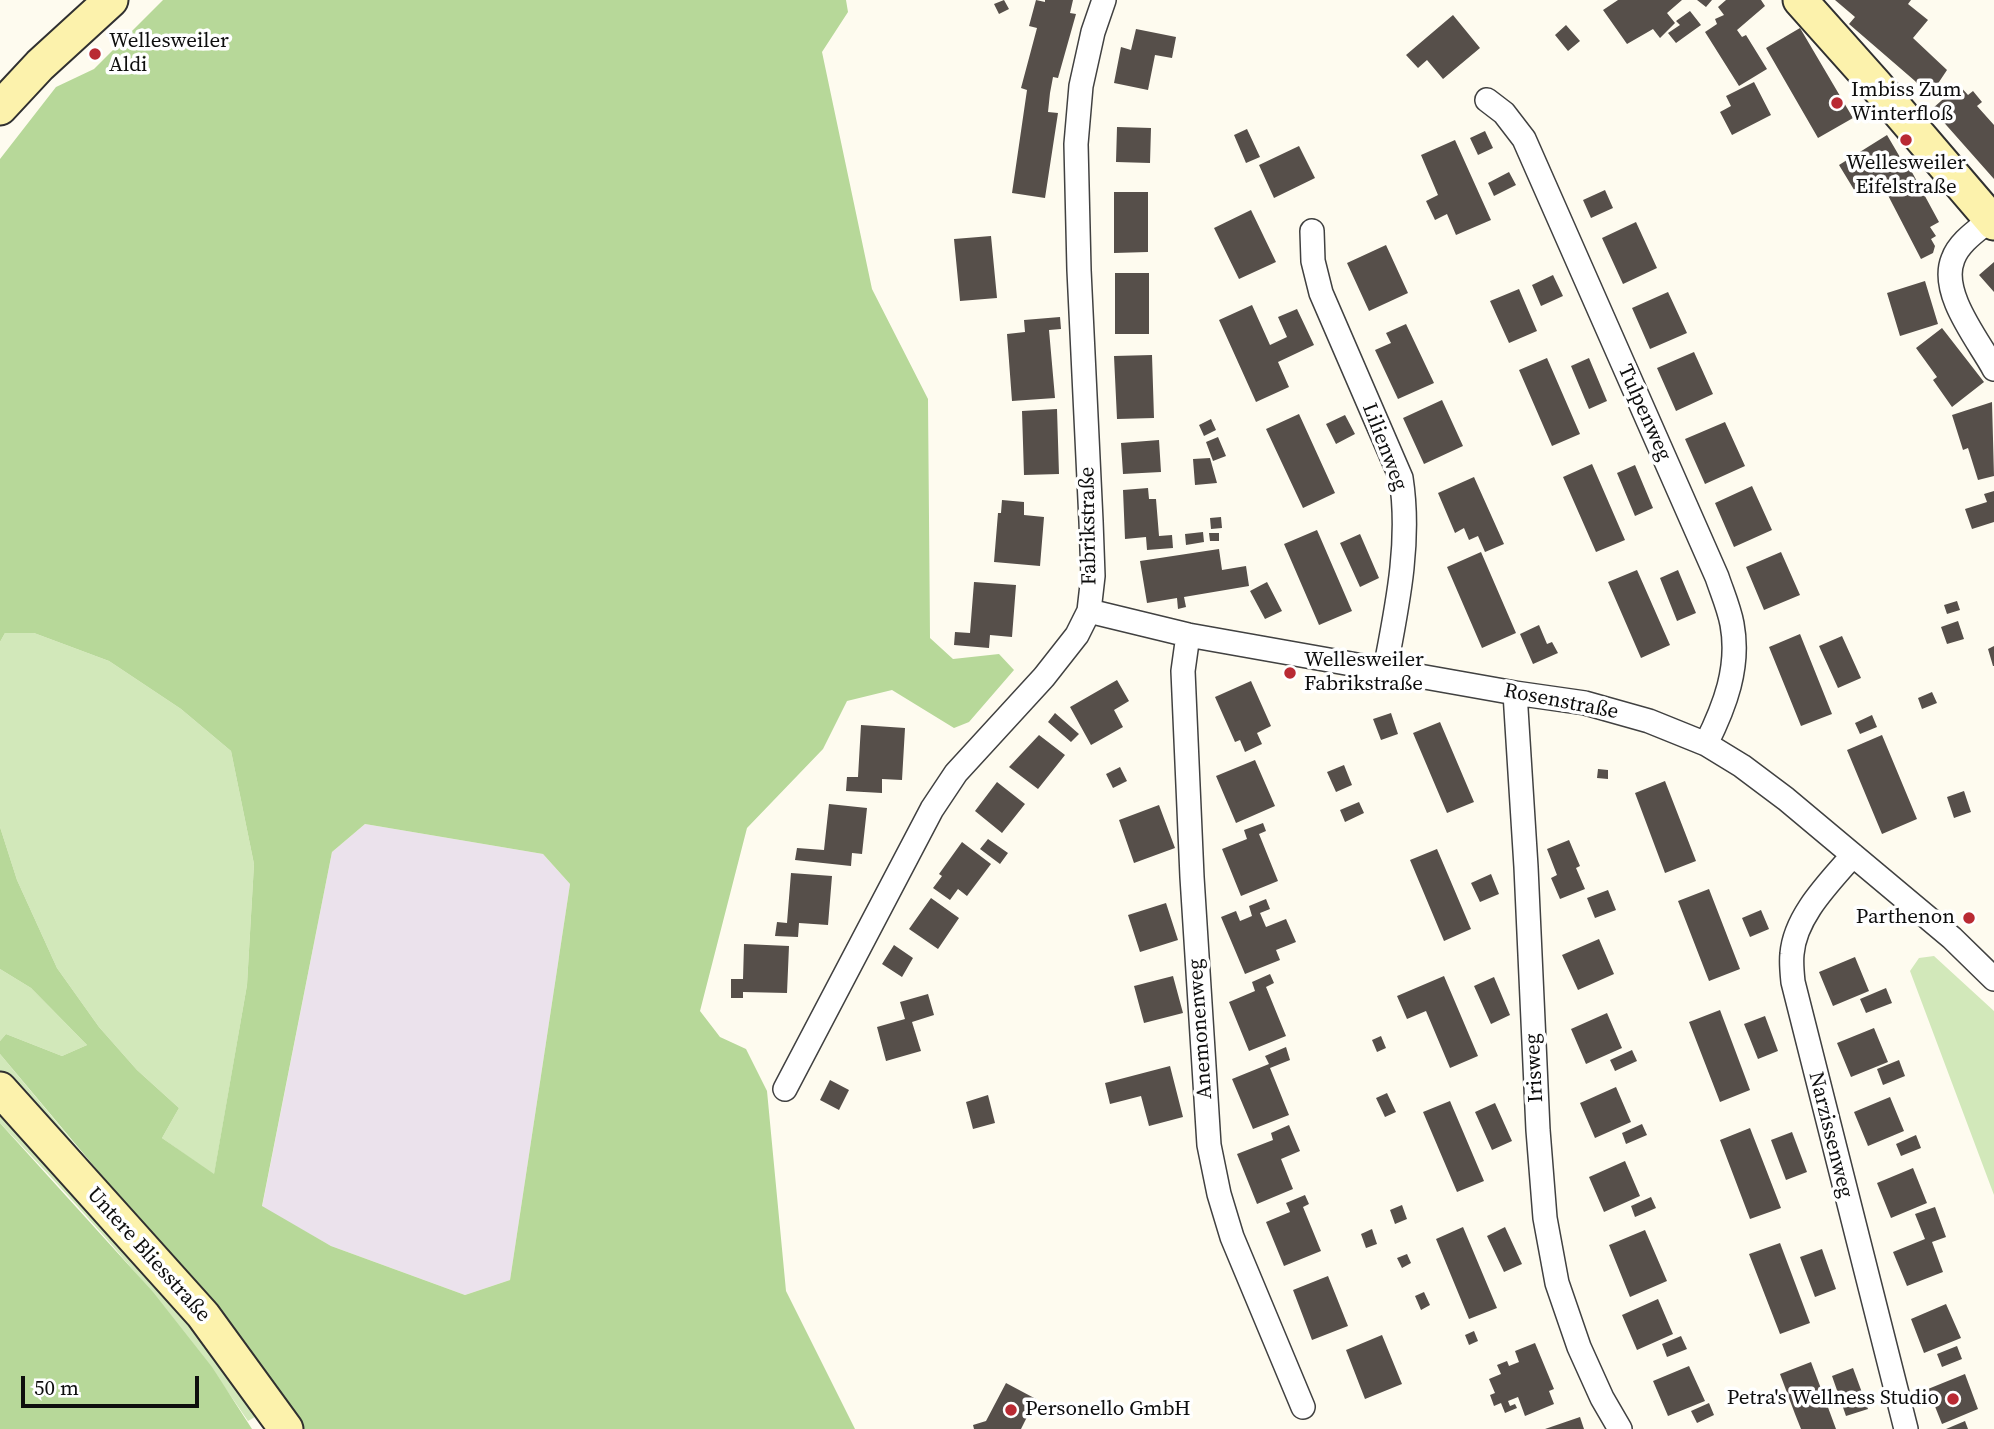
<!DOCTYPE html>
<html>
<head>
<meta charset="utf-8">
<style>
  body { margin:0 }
  #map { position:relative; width:1994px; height:1429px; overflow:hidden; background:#fefbef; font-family:"Source Serif 4",serif }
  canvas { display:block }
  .scale { position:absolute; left:21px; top:1376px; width:178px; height:32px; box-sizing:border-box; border:4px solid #0e0e0e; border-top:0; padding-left:9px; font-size:21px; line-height:24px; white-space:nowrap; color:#0e0e0e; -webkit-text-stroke:5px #fff; paint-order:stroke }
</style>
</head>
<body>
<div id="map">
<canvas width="1994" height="1429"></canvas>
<div class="scale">50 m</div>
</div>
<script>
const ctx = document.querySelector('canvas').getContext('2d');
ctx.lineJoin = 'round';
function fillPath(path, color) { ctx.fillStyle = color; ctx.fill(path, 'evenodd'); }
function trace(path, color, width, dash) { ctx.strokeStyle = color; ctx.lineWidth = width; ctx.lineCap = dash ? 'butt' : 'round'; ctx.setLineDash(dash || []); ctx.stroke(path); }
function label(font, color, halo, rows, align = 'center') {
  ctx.font = font + ' "Source Serif 4",serif'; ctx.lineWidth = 7; ctx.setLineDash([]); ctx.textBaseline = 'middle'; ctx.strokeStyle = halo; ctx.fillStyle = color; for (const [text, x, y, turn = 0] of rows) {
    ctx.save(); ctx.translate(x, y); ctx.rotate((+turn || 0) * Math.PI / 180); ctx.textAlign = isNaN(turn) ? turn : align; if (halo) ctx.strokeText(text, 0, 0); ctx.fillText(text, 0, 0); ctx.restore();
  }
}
const industrial = new Path2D(`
  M365,824L543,854L570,884L510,1280L465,1295L331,1246L262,1207L332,852Z`);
const green = new Path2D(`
  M5,633H34L109,661L181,709L231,751L254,864L247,985L214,1175L162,1138L179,1108L137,1070L99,1027L57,968L17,880L0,827V642Z
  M1934,956L1994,1011V1195L1910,971L1919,958Z
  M0,969L31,988L87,1045L62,1056L6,1034L0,1041Z
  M0,1054L286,1399L248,1421C176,1314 90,1217 0,1123Z`);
const forest = new Path2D(`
  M163,0H846L848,12L822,52L872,289L928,399L930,638L953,659L999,654L1014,670L969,722L954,728L892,690L847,701L823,749L747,828L700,1011L720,1037L746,1049L767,1091L786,1291L855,1429H304L286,1399L212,1307L0,1054V1041L6,1034L62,1056L87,1045L31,988L0,969V827L17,880L57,968L99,1027L137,1070L179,1108L162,1138L214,1174L247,985L254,864L231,751L181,709L109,661L34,633H5L0,642V159L56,87L94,69ZM365,824L543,854L570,884L510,1280L465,1295L331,1246L262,1206L332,852Z
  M0,1123L153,1292L212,1367L252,1429H0Z`);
const building = new Path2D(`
  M1004,0L1009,9L999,14L994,4Z
  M1036,0L1045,2V0H1073L1070,13L1076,14L1058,78L1053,77L1050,93L1048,112L1058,113L1045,198L1012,193L1027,90L1021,88L1037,28L1029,26Z
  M1618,0H1682L1667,13L1675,23L1660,38L1653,29L1627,44L1603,10Z
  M1697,0H1712L1706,7Z
  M1726,0H1761L1765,6L1737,30L1742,37L1746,35L1767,69L1739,86L1705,32L1717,24L1715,19L1724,15L1718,7Z
  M1835,0H1911L1908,4L1928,20L1913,38L1947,70L1929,97L1915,81L1849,24L1855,17Z
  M1690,11L1701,25L1676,43L1668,33L1680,25L1676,21Z
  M1453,15L1480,48L1443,79L1427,60L1418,68L1406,55Z
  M1566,25L1580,41L1568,51L1555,35Z
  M1800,28L1853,118L1818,138L1766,48Z
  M1136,29L1176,37L1172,58L1155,55L1148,90L1114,83L1121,47L1131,50Z
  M1754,82L1771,115L1732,135L1720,112L1731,106L1726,96Z
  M1959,85L1968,95L1973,91L1982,102L1977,106L1994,125V179L1932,109Z
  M1117,127L1151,128L1150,163L1116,162Z
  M1247,129L1260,157L1246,163L1234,135Z
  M1485,131L1493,148L1478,155L1470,138Z
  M1887,135L1904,164L1907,163L1939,222L1930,227L1936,236L1931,239L1935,246L1933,253L1921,259L1879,178L1856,193L1839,165Z
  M1455,140L1491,220L1456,235L1447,214L1435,220L1426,201L1438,195L1421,155Z
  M1299,146L1315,178L1274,198L1259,165Z
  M1509,172L1516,185L1494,196L1488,183Z
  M1605,190L1613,208L1591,218L1583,200Z
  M1114,192H1148V252L1114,253Z
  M1251,210L1276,262L1239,279L1214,228Z
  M1636,222L1657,268L1623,284L1602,238Z
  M991,236L997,298L960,301L954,239Z
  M1386,245L1408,293L1369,311L1347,263Z
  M1994,262V292L1979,275Z
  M1115,273H1149V334H1115Z
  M1553,275L1563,296L1541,306L1532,285Z
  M1925,281L1938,324L1900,336L1887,293Z
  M1519,289L1537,331L1509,343L1490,301Z
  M1668,292L1687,333L1650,349L1632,308Z
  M1252,305L1270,345L1287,337L1278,317L1297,309L1314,345L1278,362L1289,387L1256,402L1219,320Z
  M1060,317L1061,329L1049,330L1055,398L1012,401L1007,334L1025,332L1024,320Z
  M1406,324L1434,383L1398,399L1375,350L1391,343L1386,333Z
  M1942,328L1984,382L1952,407L1933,380L1937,377L1916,348Z
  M1694,352L1713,394L1676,411L1657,368Z
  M1152,355L1154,418L1117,419L1114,356Z
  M1547,358L1580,434L1552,446L1519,370Z
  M1589,358L1607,401L1589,409L1571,366Z
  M1442,400L1463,446L1424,464L1403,418Z
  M1992,402L1994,476L1978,480L1968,448L1963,450L1952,415Z
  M1057,409L1059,474L1024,475L1022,411Z
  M1299,414L1335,493L1303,508L1266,429Z
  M1345,415L1355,434L1336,444L1326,424Z
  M1211,419L1216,430L1204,436L1199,425Z
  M1725,422L1745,466L1705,484L1685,439Z
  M1218,437L1226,456L1213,461L1206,442Z
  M1159,440L1161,472L1123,474L1121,443Z
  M1210,458L1217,483L1195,485L1193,459Z
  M1592,464L1625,540L1596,552L1563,477Z
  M1635,465L1653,508L1635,516L1617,473Z
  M1474,477L1504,544L1485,552L1478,536L1469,540L1464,528L1455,533L1438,493Z
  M1752,486L1772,530L1734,547L1715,503Z
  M1148,488L1149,499H1156L1159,536L1172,535L1173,548L1147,550L1146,537L1125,539L1123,490Z
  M1994,491V522L1972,529L1965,509L1987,502L1984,494Z
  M1002,500L1024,502V515L1044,517L1040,566L994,562L998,513H1001Z
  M1221,517L1222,528L1211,529L1210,518Z
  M1317,530L1352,611L1319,625L1284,544Z
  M1203,532L1204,542L1186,545L1185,534Z
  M1209,533H1219V541H1210Z
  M1360,534L1379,578L1360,587L1340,543Z
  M1219,549L1222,570L1246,566L1249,586L1184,597L1186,607L1178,609L1177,598L1147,603L1140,561Z
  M1481,552L1516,633L1482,648L1447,567Z
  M1781,552L1800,595L1764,610L1746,567Z
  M1637,570L1670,645L1641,658L1608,582Z
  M1678,570L1696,613L1677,621L1660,578Z
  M974,582L1016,585L1012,637L990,635L989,648L954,645L955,632L970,633Z
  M1267,582L1282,611L1265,619L1250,591Z
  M1957,601L1960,610L1947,614L1944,605Z
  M1958,621L1964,639L1947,644L1941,627Z
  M1539,625L1547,644L1552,642L1558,653L1533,664L1520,634Z
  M1800,634L1832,714L1801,726L1769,647Z
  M1842,636L1861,678L1838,688L1819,646Z
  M1994,646V666H1993L1988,649Z
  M1117,680L1129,701L1114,710L1123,727L1091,745L1070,707Z
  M1251,681L1271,726L1257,733L1262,744L1245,752L1240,740L1235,742L1215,697Z
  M1932,692L1937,703L1922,709L1918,698Z
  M1055,713L1079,734L1071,742L1048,722Z
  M1391,713L1398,734L1381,740L1373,719Z
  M1872,715L1877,727L1860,734L1855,723Z
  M1440,722L1474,802L1447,813L1413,733Z
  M861,725L905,728L902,780L882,779V793L846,791L847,777H858Z
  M1039,735L1065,755L1038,789L1009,767Z
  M1882,735L1917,819L1882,834L1847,750Z
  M1255,760L1275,806L1236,823L1216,776Z
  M1344,765L1352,785L1336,792L1327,772Z
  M1120,767L1127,781L1113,788L1106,774Z
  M1598,769L1608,770V779L1597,778Z
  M1665,781L1696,861L1665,873L1635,793Z
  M997,782L1025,804L1002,833L975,811Z
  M1964,791L1971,812L1954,818L1947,797Z
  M1359,802L1364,813L1345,822L1340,810Z
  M829,804L867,808L862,854L852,853L851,866L795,860L797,848L824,850Z
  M1159,805L1175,848L1134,863L1119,820Z
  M1263,823L1266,831L1259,834L1278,881L1241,896L1222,849L1247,839L1244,830Z
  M988,839L1008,853L1000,864L980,849Z
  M1569,840L1580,866L1576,868L1585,889L1560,899L1551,878L1557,875L1547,849Z
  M962,842L991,864L967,896L958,889L950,900L933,888L942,876L939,874Z
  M1437,849L1471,929L1444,941L1410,860Z
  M791,873L832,876L828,925L799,923L798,937L775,936L777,922L787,923Z
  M1491,874L1499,894L1480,902L1471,883Z
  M1709,889L1740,969L1709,981L1678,901Z
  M1608,890L1616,910L1595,918L1587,898Z
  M931,898L959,918L938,949L909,929Z
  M1266,899L1270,909L1260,913L1266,927L1286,919L1296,942L1276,950L1280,960L1245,974L1221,917L1236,911L1240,921L1252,916L1249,906Z
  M1166,903L1178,940L1140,952L1128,915Z
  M1761,910L1769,929L1750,937L1742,918Z
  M1599,939L1614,974L1578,990L1562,955Z
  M744,944L789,946L787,993L743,992V998H731V979H743Z
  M894,945L913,958L902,977L882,964Z
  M1855,957L1869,991L1833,1006L1819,972Z
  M1270,974L1274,983L1266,987L1286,1036L1249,1051L1229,1002L1255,991L1252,982Z
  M1173,976L1183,1013L1144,1023L1134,986Z
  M1444,976L1478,1056L1450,1068L1426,1011L1407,1019L1397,996Z
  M1494,977L1510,1015L1491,1024L1474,986Z
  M1886,988L1892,1003L1866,1013L1860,999Z
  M928,994L934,1015L912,1022L921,1051L886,1061L877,1027L905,1019L900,1002Z
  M1720,1010L1750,1090L1720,1102L1689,1022Z
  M1607,1013L1622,1048L1586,1064L1571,1029Z
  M1765,1016L1778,1051L1758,1059L1744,1024Z
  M1874,1028L1888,1062L1851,1077L1837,1043Z
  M1381,1036L1386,1048L1377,1052L1372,1040Z
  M1286,1047L1290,1060L1270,1068L1289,1115L1253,1129L1232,1079L1269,1064L1265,1056Z
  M1632,1050L1637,1061L1615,1071L1610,1060Z
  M1899,1060L1905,1076L1883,1085L1877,1069Z
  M1170,1066L1183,1117L1149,1126L1141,1096L1110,1104L1105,1083Z
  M830,1080L849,1090L839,1110L820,1100Z
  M1616,1087L1631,1122L1595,1138L1580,1103Z
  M1387,1093L1396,1112L1385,1117L1376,1098Z
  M988,1095L995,1123L973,1129L966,1102Z
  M1890,1097L1904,1131L1868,1146L1854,1112Z
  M1450,1101L1484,1181L1457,1192L1423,1112Z
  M1495,1103L1512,1141L1492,1150L1475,1112Z
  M1642,1124L1647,1135L1626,1144L1622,1133Z
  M1289,1125L1300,1151L1281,1159L1293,1189L1257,1204L1237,1154L1273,1140L1271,1133Z
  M1750,1128L1781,1208L1750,1219L1720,1140Z
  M1792,1132L1807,1172L1786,1180L1771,1140Z
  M1916,1135L1921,1148L1901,1156L1896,1144Z
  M1625,1161L1640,1196L1604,1212L1589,1177Z
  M1913,1168L1927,1203L1891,1218L1877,1183Z
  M1305,1195L1309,1204L1303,1207L1321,1251L1284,1266L1266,1222L1290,1212L1286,1203Z
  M1651,1197L1656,1208L1635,1217L1631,1206Z
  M1402,1205L1407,1219L1395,1224L1390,1210Z
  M1935,1207L1946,1237L1932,1242L1943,1272L1907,1286L1893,1252L1925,1239L1915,1214Z
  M1463,1227L1497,1308L1469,1319L1436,1239Z
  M1505,1227L1522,1264L1504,1272L1487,1236Z
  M1372,1229L1377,1244L1366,1248L1361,1234Z
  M1645,1230L1667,1281L1630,1297L1609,1245Z
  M1780,1243L1810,1323L1780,1334L1749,1254Z
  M1822,1249L1836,1289L1815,1297L1800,1257Z
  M1407,1254L1411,1263L1402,1268L1397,1258Z
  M1328,1276L1348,1326L1312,1340L1293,1290Z
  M1424,1292L1430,1305L1421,1310L1415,1296Z
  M1658,1299L1673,1334L1637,1350L1622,1315Z
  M1946,1304L1961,1338L1924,1353L1911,1319Z
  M1474,1331L1478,1341L1469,1345L1465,1335Z
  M1382,1335L1402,1384L1365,1399L1346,1350Z
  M1681,1336L1687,1349L1667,1357L1662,1344Z
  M1535,1343L1554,1389L1549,1391L1554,1404L1525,1416L1518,1397L1508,1401L1510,1406L1515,1404L1517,1408L1505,1413L1501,1403L1494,1406L1490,1395L1495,1393L1489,1379L1501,1374L1497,1365L1507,1361L1509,1366L1519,1362L1515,1351Z
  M1957,1346L1962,1359L1942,1367L1937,1354Z
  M1811,1362L1826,1402L1836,1429H1801L1795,1414L1780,1374Z
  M1689,1366L1705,1401L1668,1416L1653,1381Z
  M1853,1368L1868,1409L1846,1416L1832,1376Z
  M1965,1374L1978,1409L1942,1424L1928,1389Z
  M1006,1383L1036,1399L1021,1429H974L973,1425L986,1421Z
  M1709,1403L1714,1415L1697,1423L1691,1411Z
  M1580,1417L1584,1429H1545Z
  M1965,1421L1968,1429H1946Z`);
const street = new Path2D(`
  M1487,100L1504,113L1524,139L1717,577C1722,592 1729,608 1732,624C1740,667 1725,706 1706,744
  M1991,219C1978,230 1959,242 1953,259C1939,293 1979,341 1994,369
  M1312,231L1313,261L1321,293L1401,478C1411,542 1397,607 1385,670
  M1089,611L1188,635L1515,693L1585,703L1649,721L1706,744L1742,766L1786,799L1952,938L1994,979
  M1188,635L1183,671L1192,877L1209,1145L1219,1194L1232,1237L1303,1407
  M1515,693L1526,867L1538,1130L1545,1218L1557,1283L1579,1347L1602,1398L1620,1429
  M1853,855C1829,883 1795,916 1792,954C1791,963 1792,972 1793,982L1906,1429
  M785,1089L932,809L956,773L1044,677L1077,635L1089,611L1093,576L1091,521L1079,270L1076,144L1081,86L1093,32L1104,0`);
const secondary = new Path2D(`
  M1800,0L1875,84L1994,223
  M0,108L40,65L111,0
  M0,1089L203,1315L286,1429`);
const markers = [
  [95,54,7,"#b92a33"],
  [1837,103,7,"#b92a33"],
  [1906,140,7,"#b92a33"],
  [1290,673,7,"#b92a33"],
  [1969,918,7,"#b92a33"],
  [1953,1399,7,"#b92a33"],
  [1011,1410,7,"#b92a33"]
];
const poiNames = [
  ["Wellesweiler",109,42],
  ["Aldi",109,66],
  ["Imbiss Zum",1851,91],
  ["Winterfloß",1851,115],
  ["Wellesweiler",1906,164,"center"],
  ["Eifelstraße",1906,188,"center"],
  ["Wellesweiler",1304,661],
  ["Fabrikstraße",1304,685],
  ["Parthenon",1955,918,"right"],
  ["Petra's Wellness Studio",1939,1399,"right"],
  ["Personello GmbH",1025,1410]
];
const streetNames = [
  ["Tulpenweg",1644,413,66],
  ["Lilienweg",1384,447,69],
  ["Fabrikstraße",1089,526,-91],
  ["Rosenstraße",1561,702,11],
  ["Anemonenweg",1201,1029,-94],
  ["Irisweg",1535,1068,-93],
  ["Narzissenweg",1830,1135,76],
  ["Untere Bliesstraße",148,1255,48]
];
fillPath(industrial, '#ebe2ec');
fillPath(green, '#d2e8ba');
fillPath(forest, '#b7d899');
fillPath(building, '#564f4a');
trace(street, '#414141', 26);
trace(secondary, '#303030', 37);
trace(street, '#fff', 23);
trace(secondary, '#fcf2ac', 33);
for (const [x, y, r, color] of markers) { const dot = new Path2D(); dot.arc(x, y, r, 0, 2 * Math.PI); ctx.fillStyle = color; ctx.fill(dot); trace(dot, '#fff', 2.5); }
label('21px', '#0e0e0e', '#fff', poiNames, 'left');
label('21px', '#0e0e0e', '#fff', streetNames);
</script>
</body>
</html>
